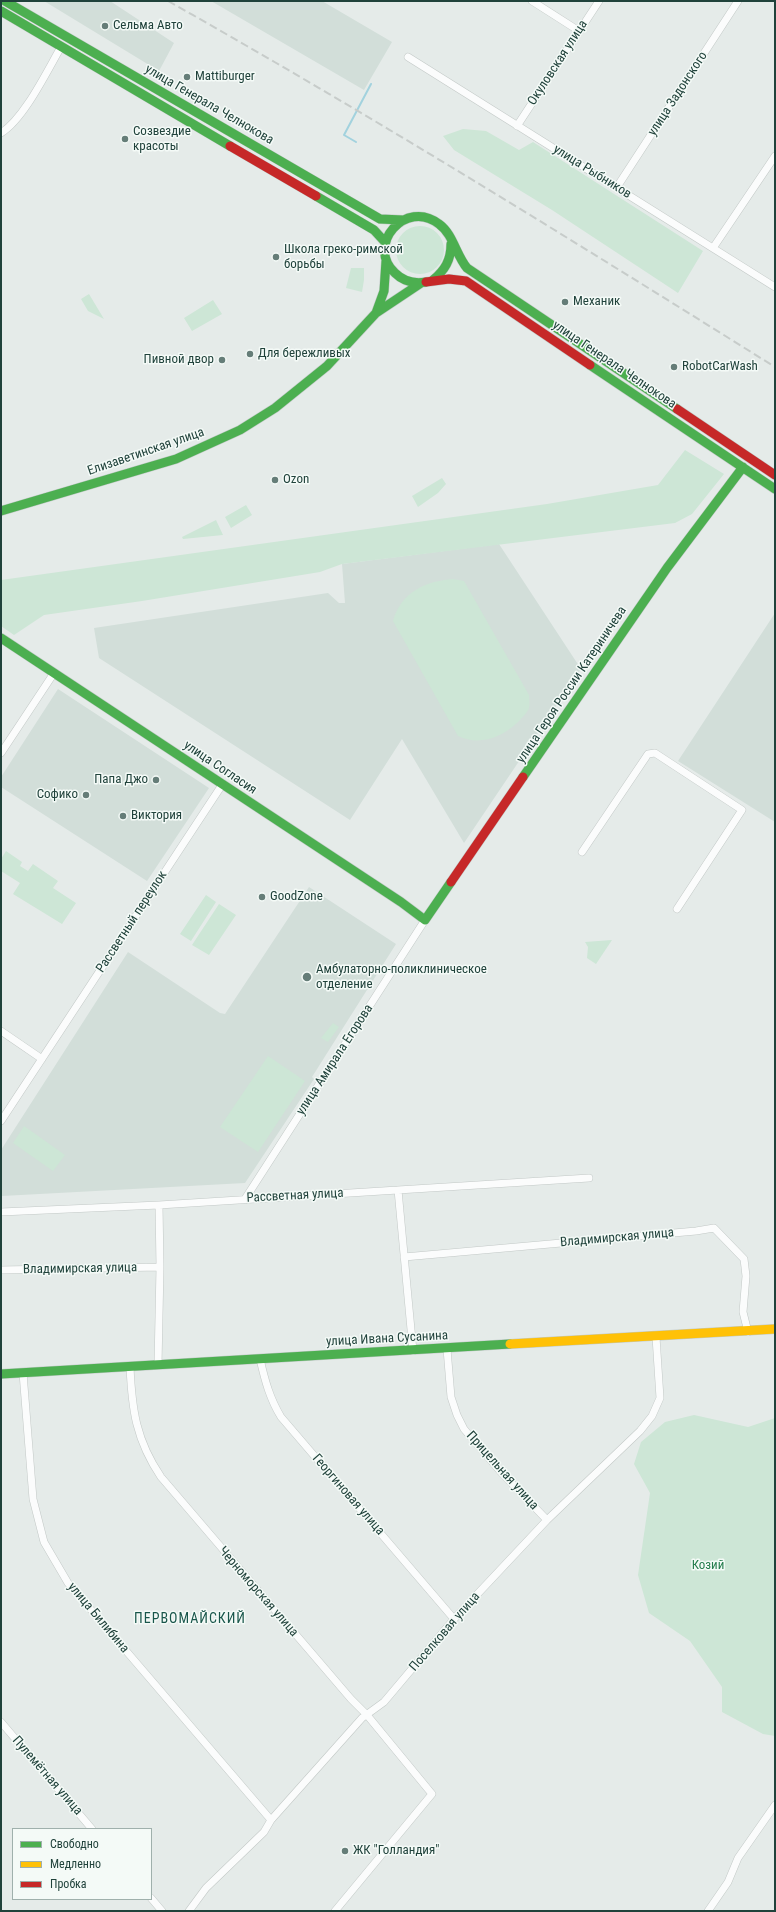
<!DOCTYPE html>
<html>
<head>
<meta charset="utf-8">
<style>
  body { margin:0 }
  #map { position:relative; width:776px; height:1912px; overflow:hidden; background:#e5ebe9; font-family:"Roboto Condensed",sans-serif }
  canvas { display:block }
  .frame { position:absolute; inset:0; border:2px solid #20423b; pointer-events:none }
  .legend { position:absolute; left:12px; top:1828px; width:140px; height:72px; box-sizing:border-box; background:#f4faf7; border:1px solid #9fb0ac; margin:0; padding:5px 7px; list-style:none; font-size:12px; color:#20423b }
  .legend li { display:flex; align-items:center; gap:8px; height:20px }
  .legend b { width:20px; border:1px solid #9fb0ac }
</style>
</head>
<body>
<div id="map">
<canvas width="776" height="1912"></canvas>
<div class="frame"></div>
<ul class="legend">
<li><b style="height:5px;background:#4caf50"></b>Свободно</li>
<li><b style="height:5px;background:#ffc107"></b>Медленно</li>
<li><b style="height:5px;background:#c62828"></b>Пробка</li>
</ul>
</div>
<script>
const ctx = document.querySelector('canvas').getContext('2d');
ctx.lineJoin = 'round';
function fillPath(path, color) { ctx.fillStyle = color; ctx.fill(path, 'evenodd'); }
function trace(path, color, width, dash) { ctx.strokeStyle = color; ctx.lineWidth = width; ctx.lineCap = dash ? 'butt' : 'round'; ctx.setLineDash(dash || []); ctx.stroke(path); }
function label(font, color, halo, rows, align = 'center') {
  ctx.font = font + ' "Roboto Condensed",sans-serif'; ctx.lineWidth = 3; ctx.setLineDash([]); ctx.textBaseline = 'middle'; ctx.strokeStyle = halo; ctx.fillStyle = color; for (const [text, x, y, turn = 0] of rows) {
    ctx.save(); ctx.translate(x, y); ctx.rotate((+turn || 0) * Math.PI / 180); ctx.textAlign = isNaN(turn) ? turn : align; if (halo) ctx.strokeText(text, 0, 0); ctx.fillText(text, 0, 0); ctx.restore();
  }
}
const built = new Path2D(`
  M44,1H110L174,43L159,71Z
  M211,1H322L392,42L364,90Z
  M499,544L581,669L464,843L402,739L350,820L99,658L94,628L328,593L339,603H345L342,564Z
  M775,613V822L678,761Z
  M58,689L209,788L147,881L1,787V777Z
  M309,887L396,944L312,1077L314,1079L245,1183L2,1196L1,1150L128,952L220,1013L225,1014Z`);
const green = new Path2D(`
  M463,129L486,131L519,150L533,142L703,251L678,293L552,210L454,150L443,136Z
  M396 250a24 24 0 1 1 48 0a24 24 0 1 1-48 0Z
  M351,268H364V280L362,292L346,288Z
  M89,294L104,319L88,311L81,299Z
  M213,300L222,314L192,331L184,318Z
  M685,450L724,474L692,514L675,523L342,564L320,572L142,601L44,615L14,635L1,626V580L547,504L658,485Z
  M442,478L446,484L438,493L418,507L412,496Z
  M246,505L252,515L231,528L225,517Z
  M216,520L223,535L183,539L182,537Z
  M453,579L464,581L529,695C529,699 530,704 529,708C527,713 521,719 517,723C501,738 479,746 458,736L393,621C401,592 426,581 453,579Z
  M6,851L22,862L20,866L28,871L33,864L58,881L53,888L76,903L62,924L13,894L20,883L1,871V859Z
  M206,895L216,902L191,941L180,934Z
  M219,904L236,915L209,955L192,945Z
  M612,940L596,964L587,958L588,947L585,942Z
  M333,1023L339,1027L328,1042L321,1038Z
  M268,1056L305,1081L258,1152L220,1127Z
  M24,1126L65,1155L53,1171L13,1143Z
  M694,1415L748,1427L775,1418V1736L763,1734L722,1712V1687L690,1641L649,1613L638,1575L650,1493L634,1464L641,1442L665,1422Z`);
const stream = new Path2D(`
  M356,142L344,135L371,84`);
const street = new Path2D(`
  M532,1L579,31
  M408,57L775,287
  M517,126L599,1
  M1,133C24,119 47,71 61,47
  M617,187L738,1
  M713,248L775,156
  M1,753L54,673
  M582,852L648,754L655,753L742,810L677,909
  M1,1031L42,1059
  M1,1121L222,785
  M398,1190L413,1351
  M245,1199L425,920
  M1,1212L159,1205L589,1178
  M404,1257L696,1231L714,1228L744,1259L746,1276L743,1312L748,1332
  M1,1270L160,1267
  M447,1349L451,1397L457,1415L464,1429L500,1471L547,1520
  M260,1359C265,1381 270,1399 281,1417L454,1619
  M158,1365L160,1267L159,1205
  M130,1367C132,1410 136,1440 161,1477L351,1699L367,1715L432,1794L335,1911
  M23,1373L33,1499L44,1542L68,1583L271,1820
  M1,1722L92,1829
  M151,1898L162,1911
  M189,1911L206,1888L264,1832L271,1820L362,1718L384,1702L454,1619L547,1520L640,1431L652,1416L660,1398L656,1337
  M708,1911L728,1882L738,1858L775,1805`);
const fast = new Path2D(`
  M5,1L380,219L403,220
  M1,11L230,146
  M316,196L374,230L385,242
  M433,280C445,270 451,260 451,244
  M426,282C414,284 404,282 395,273C365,245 406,198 439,224C453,234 456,255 467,268L677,409
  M376,313L384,291L386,261
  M590,365L775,489
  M1,511L176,459L240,430L275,408L327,366L376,313L421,283
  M1,638L401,902L425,920L451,882
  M523,777L667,568L743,467
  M1,1374L510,1344`);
const slow = new Path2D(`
  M510,1344L775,1329`);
const jam = new Path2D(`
  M230,146L316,196
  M426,282L449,279L466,281L590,365
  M677,409L775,475
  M451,882L523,777`);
const rail = new Path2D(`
  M168,1C374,117 575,242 775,367`);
const markers = [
  [105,26,4,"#657d78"],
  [187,77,4,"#657d78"],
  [125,139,4,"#657d78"],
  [276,257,4,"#657d78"],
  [565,302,4,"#657d78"],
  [250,354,4,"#657d78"],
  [222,360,4,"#657d78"],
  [674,367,4,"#657d78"],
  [275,480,4,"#657d78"],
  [156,780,4,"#657d78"],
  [86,795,4,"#657d78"],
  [123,816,4,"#657d78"],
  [262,897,4,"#657d78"],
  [307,977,5,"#657d78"],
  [345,1851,4,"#657d78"]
];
const poiNames = [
  ["Сельма Авто",113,26],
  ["Mattiburger",195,77],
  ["Созвездие",133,132],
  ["красоты",133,147],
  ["Школа греко-римской",284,250],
  ["борьбы",284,265],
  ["Механик",573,302],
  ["Для бережливых",258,354],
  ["Пивной двор",214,360,"right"],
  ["RobotCarWash",682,367],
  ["Ozon",283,480],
  ["Папа Джо",148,780,"right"],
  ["Софико",78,795,"right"],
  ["Виктория",131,816],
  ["GoodZone",270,897],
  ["Амбулаторно-поликлиническое",316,970],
  ["отделение",316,985],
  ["ЖК \"Голландия\"",353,1851]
];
const streetNames = [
  ["Окуловская улица",558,63,-57],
  ["улица Задонского",678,94,-57],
  ["улица Генерала Челнокова",209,105,30],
  ["улица Рыбников",592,172,32],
  ["улица Генерала Челнокова",614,365,34],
  ["Елизаветинская улица",146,452,-19],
  ["улица Героя России Катериничева",572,685,-56],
  ["улица Согласия",220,768,34],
  ["Рассветный переулок",132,922,-57],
  ["улица Амирала Егорова",335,1060,-57],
  ["Рассветная улица",295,1196,-3],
  ["Владимирская улица",617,1238,-5],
  ["Владимирская улица",80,1269,-1],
  ["улица Ивана Сусанина",387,1339,-3],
  ["Прицельная улица",502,1471,48],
  ["Георгиновая улица",348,1495,49],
  ["Черноморская улица",258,1592,49],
  ["улица Билибина",98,1618,50],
  ["Поселковая улица",445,1632,-49],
  ["Пулемётная улица",47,1776,49]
];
const parkNames = [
  ["Козий",708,1566]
];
const neighbourhoodNames = [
  ["ПЕРВОМАЙСКИЙ",190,1619]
];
fillPath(built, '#d2ded9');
fillPath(green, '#cde6d6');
trace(stream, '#a2d2de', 2);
trace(street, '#c2c8c6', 8);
trace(fast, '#c0c9c6', 10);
trace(slow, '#c0c9c6', 10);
trace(jam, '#c0c9c6', 10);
trace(street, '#fbfcfc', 7);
trace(fast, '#4caf50', 9);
trace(slow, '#ffc107', 9);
trace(jam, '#c62828', 9);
trace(rail, '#c7ccca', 2, [8, 4]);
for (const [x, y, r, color] of markers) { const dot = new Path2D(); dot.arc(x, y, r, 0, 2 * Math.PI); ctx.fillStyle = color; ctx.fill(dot); trace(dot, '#f4faf7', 1.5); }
label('13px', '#20423b', '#f4faf7', poiNames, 'left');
label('13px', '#20423b', '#f4faf7', streetNames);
label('13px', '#257d4d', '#f4faf7', parkNames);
ctx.letterSpacing = '1px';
label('14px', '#19564b', '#f4faf7', neighbourhoodNames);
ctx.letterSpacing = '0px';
</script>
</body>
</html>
